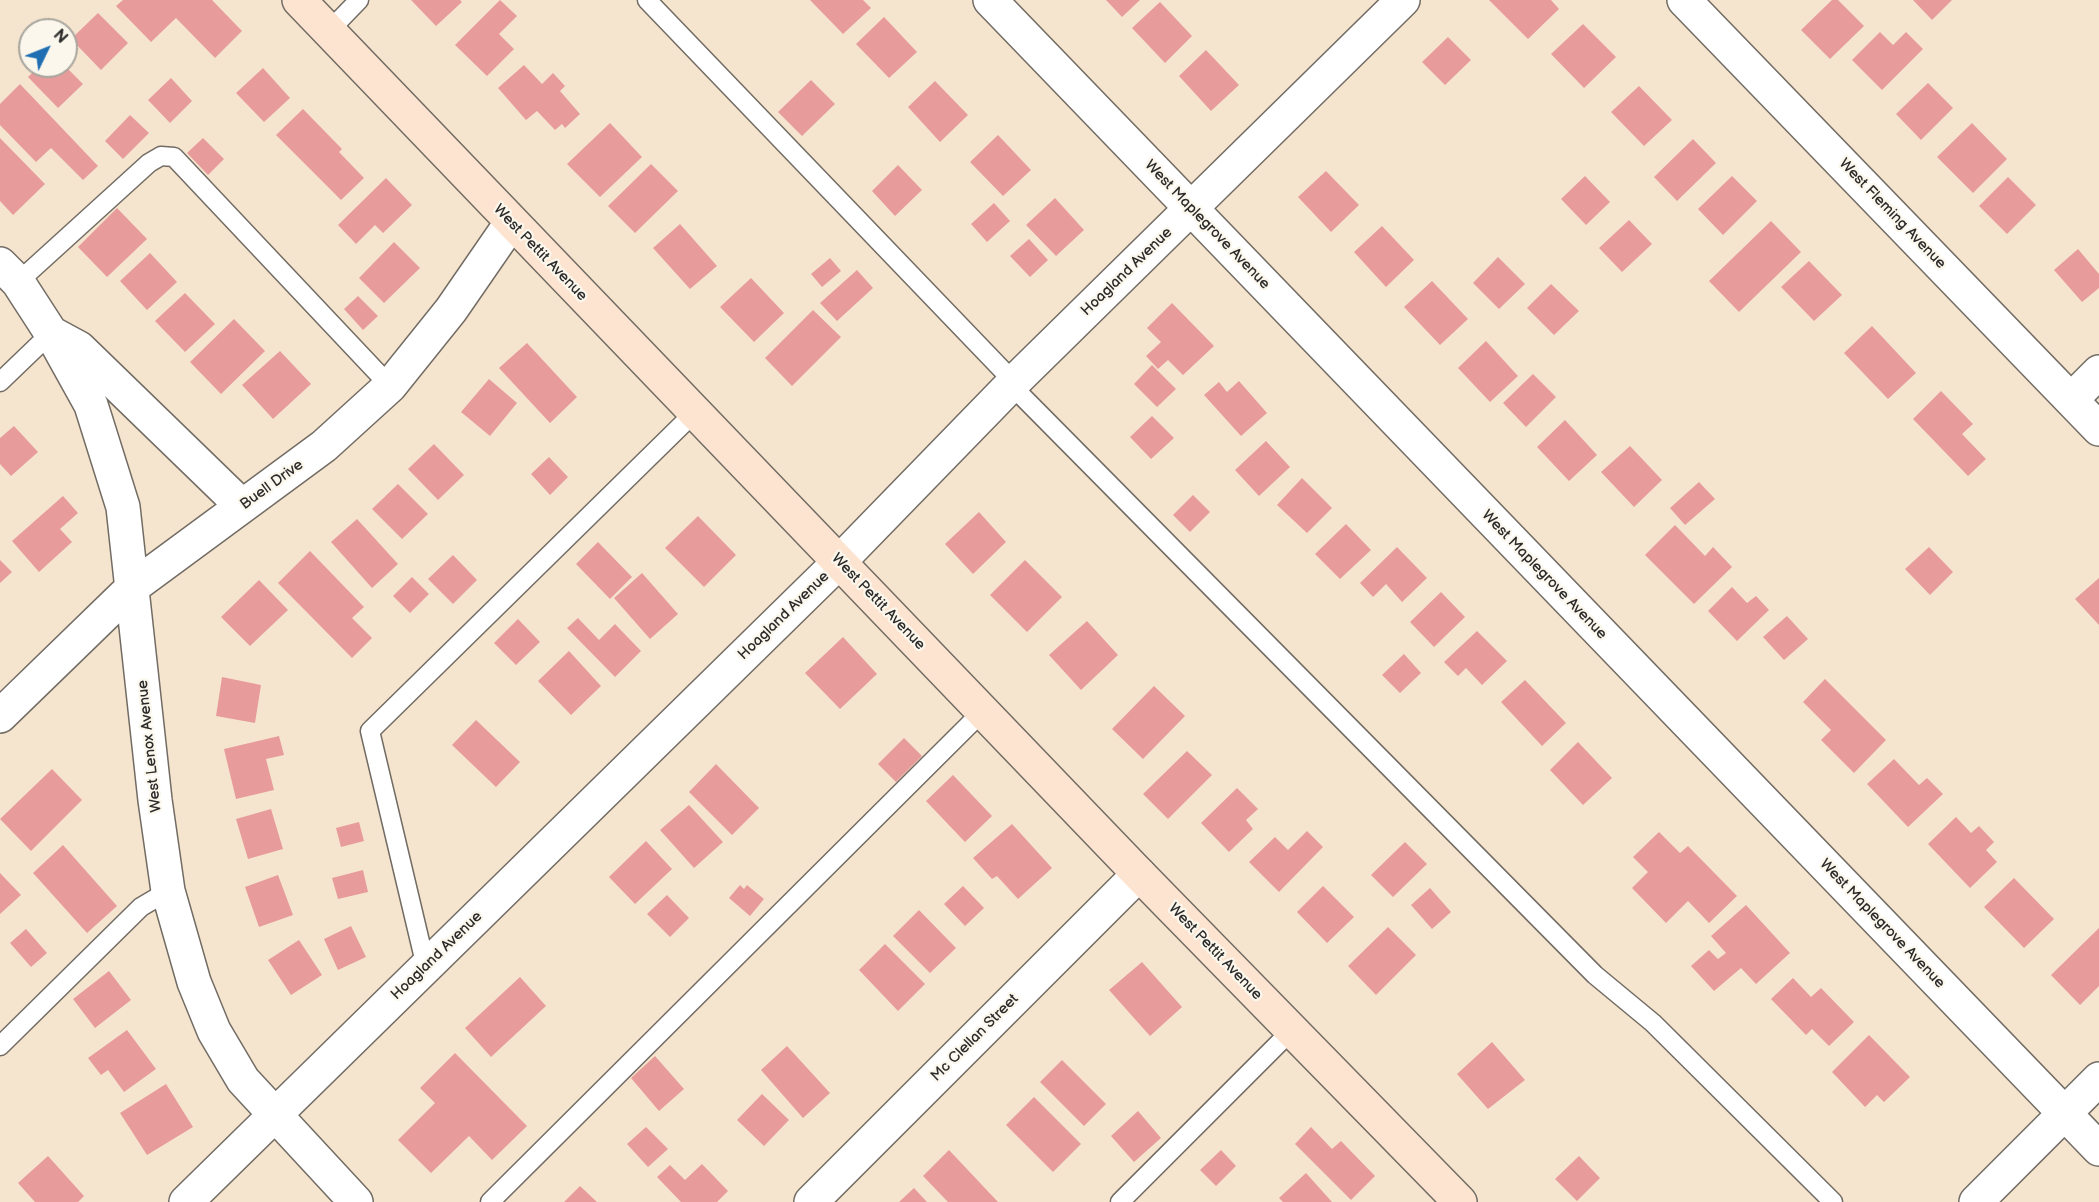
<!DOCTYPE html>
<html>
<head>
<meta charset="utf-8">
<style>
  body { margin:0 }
  #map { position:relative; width:2099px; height:1202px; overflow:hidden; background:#f6e5ce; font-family:"Balsamiq Sans",sans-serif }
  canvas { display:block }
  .north { position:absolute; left:18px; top:18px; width:60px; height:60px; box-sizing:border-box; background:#fbf7ec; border:2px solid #a8a59f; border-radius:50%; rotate:47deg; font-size:16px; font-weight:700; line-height:24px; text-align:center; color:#2b2b2b }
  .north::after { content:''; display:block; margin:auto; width:21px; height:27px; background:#1f6fb2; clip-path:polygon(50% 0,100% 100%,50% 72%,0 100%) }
</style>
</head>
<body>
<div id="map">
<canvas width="2099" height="1202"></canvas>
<div class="north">N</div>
</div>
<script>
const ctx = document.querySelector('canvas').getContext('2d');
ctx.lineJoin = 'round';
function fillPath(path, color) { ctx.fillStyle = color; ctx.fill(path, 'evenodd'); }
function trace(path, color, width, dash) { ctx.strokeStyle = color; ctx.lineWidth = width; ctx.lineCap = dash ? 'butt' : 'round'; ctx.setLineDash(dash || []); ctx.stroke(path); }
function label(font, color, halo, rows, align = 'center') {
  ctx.font = font + ' "Balsamiq Sans",sans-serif'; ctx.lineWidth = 4.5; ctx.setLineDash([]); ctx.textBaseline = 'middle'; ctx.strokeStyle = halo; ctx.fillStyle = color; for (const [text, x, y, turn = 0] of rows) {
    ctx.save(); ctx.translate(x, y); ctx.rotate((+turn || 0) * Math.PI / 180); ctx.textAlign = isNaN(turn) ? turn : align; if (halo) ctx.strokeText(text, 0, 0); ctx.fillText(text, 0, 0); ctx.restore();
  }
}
const building = new Path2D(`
  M123,0H212L242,31L215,58L176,18L151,42L116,6Z
  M411,0H460L462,2L436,26Z
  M500,0L517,16L499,34L514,49L487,76L455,45Z
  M810,0H863L871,8L843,34Z
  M1106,0H1140L1122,17Z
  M1489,0H1551L1559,9L1528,39Z
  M1832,0H1838L1864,26L1830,59L1801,30Z
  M1913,0H1952L1932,20Z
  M1160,2L1192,36L1165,63L1132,28Z
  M98,13L128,43L101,70L71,39Z
  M884,17L917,52L889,78L856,44Z
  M1583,24L1616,57L1584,88L1551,54Z
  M1880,32L1893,45L1906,32L1923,49L1882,90L1852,60Z
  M1448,37L1471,60L1445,85L1422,62Z
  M1206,50L1239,85L1211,111L1179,76Z
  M524,65L542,84L553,73L565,86L560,91L580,114L565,128L562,124L555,130L537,111L526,120L498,88Z
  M39,66H65L83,84L58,108L28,77Z
  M263,68L290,98L264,122L236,93Z
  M171,78L192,101L170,123L148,100Z
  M811,80L835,104L802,136L778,112Z
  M935,81L968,115L940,142L908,107Z
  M1928,83L1953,108L1921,140L1896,114Z
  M20,84L98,166L83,180L51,148L36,162L0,125V104Z
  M1639,86L1672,120L1644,146L1611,112Z
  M303,109L342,149L339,152L364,178L341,200L276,135Z
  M130,115L149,133L123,159L105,141Z
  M610,123L642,157L600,197L567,164Z
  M1972,123L2007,159L1973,193L1937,157Z
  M998,135L1031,170L1003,196L970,162Z
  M0,138L45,184L13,215L0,201Z
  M203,138L224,159L208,175L187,153Z
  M1693,139L1716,163L1677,201L1654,177Z
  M651,164L678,191L635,233L608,206Z
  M898,165L922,190L895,216L872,191Z
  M1326,171L1359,205L1331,232L1298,197Z
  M1585,176L1610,202L1586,225L1561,199Z
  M1732,176L1757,201L1723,235L1698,209Z
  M2008,177L2036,205L2007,234L1979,206Z
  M386,178L412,205L383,233L375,225L356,244L338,225Z
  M1055,198L1084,230L1056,256L1026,225Z
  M994,203L1010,221L987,242L971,224Z
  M117,208L147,239L107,277L78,247Z
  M1629,220L1652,244L1622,272L1599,248Z
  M1771,221L1801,252L1739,312L1709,281Z
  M680,224L717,266L690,289L653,248Z
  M1382,226L1414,260L1386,287L1354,252Z
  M1029,239L1048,260L1030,277L1010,256Z
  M394,242L420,268L384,303L359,278Z
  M2078,249L2099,274V288L2082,302L2054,270Z
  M150,253L177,282L147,310L120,281Z
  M1498,257L1525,284L1499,309L1473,283Z
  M830,258L841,271L822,287L811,274Z
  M1809,261L1842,295L1814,321L1781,287Z
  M857,270L873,288L837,321L820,303Z
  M751,278L784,313L754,342L720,307Z
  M1432,281L1468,319L1440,345L1404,307Z
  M1551,284L1579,311L1554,335L1527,308Z
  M185,293L215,324L185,352L155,321Z
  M358,296L378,316L363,330L344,309Z
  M1172,303L1214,346L1183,375L1168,360L1158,369L1146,356L1161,342L1147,328Z
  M813,310L841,337L792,386L765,358Z
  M234,319L265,351L221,394L190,362Z
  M1872,326L1916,373L1888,399L1844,353Z
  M1486,341L1518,376L1490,402L1458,368Z
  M527,343L577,397L550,423L499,368Z
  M280,351L311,384L273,419L242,385Z
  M1152,365L1176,389L1157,407L1134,384Z
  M1533,374L1556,397L1526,427L1503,403Z
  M489,379L517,403L490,436L461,412Z
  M1239,381L1267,413L1241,436L1204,395L1219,382L1227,392Z
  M1941,391L1973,424L1962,434L1986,459L1968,476L1913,419Z
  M1152,416L1174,438L1151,459L1130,437Z
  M1565,420L1597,455L1569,481L1537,447Z
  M14,426L38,452L11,476L0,464V438Z
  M1266,441L1290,467L1259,496L1235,470Z
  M434,444L464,475L438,500L408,469Z
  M1630,446L1662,480L1634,507L1601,472Z
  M549,457L568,477L550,495L531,474Z
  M1302,478L1332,508L1307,533L1277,505Z
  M1699,482L1715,499L1685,525L1670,508Z
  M398,484L428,514L402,539L372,509Z
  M1193,495L1210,512L1190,532L1173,515Z
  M63,496L78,513L60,529L72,542L39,572L12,541Z
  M979,512L1006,542L973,574L945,544Z
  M698,516L736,555L704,587L665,548Z
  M357,519L398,564L372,588L331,542Z
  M1346,524L1371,550L1340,579L1315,554Z
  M1675,525L1705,556L1713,547L1732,567L1694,604L1645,555Z
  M598,542L632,577L610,599L576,564Z
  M1397,547L1427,578L1402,602L1386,584L1373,597L1360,583Z
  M1929,547L1953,572L1930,595L1905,569Z
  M310,551L364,607L352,618L372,638L352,658L278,583Z
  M453,555L477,580L453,604L428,579Z
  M0,560L12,572L0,583Z
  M1025,560L1062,597L1027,632L990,595Z
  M642,573L678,614L650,639L614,598Z
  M412,577L429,594L410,613L393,596Z
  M2099,578V625L2075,599Z
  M259,580L288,610L250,646L221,617Z
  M1732,587L1747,603L1756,596L1769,610L1737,641L1708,611Z
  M1441,592L1465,617L1434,647L1410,622Z
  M1787,616L1808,639L1784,660L1763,637Z
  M578,618L599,640L615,624L641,651L615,677L567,628Z
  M518,619L540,642L516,665L494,643Z
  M1087,621L1118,655L1081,690L1049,655Z
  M1477,631L1507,661L1482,685L1466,668L1458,676L1444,662Z
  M843,637L877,674L840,709L805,673Z
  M569,651L601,686L571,715L538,681Z
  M1404,654L1421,673L1400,693L1382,675Z
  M222,677L261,685L255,723L216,716Z
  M1825,679L1886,740L1854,773L1821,740L1831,730L1803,702Z
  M1525,680L1566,723L1542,746L1501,702Z
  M1154,686L1185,716L1143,759L1112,729Z
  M476,720L520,762L496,787L452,745Z
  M279,736L284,755L266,759L274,790L236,799L224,749Z
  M904,738L922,756L896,782L878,764Z
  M1578,742L1612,778L1583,805L1550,770Z
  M1187,751L1212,775L1168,819L1143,794Z
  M1894,759L1919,785L1927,778L1943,794L1908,827L1867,784Z
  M716,764L759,808L732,835L689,792Z
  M52,769L82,800L31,851L0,819Z
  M953,775L992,816L965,842L926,801Z
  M1237,788L1258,809L1246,820L1253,829L1229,852L1201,823Z
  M689,805L723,842L694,868L660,830Z
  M271,809L283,849L248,859L236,819Z
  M1956,817L1971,833L1979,826L1994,842L1986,850L1997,862L1970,888L1928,844Z
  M359,822L364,841L341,847L336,828Z
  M1012,824L1052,868L1018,899L997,876L992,879L973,858Z
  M1307,831L1323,847L1279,892L1249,862L1275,837L1288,850Z
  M1659,832L1680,853L1688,846L1737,896L1709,923L1688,901L1666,923L1632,888L1648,872L1633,857Z
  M646,841L672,869L635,904L609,877Z
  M1405,842L1427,864L1393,897L1371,875Z
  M63,845L117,906L87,933L33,873Z
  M363,870L368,892L338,899L332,878Z
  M0,873L21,895L0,914Z
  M278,875L293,915L259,927L245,887Z
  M2014,878L2054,919L2024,948L1984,907Z
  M740,885L744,889L747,885L764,899L750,916L729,898Z
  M963,886L984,908L965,926L944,904Z
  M1323,886L1354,917L1327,943L1297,912Z
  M1430,888L1451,912L1432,929L1411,905Z
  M667,895L689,918L670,937L647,914Z
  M1746,905L1790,953L1756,984L1741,968L1714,991L1691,966L1709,950L1718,959L1726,953L1711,936Z
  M919,910L956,948L930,973L893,936Z
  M351,926L366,957L338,970L324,939Z
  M1388,927L1416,955L1376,995L1348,966Z
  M2099,928V986L2080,1005L2051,975Z
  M26,929L47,953L31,967L10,943Z
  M299,940L322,975L291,995L268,960Z
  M885,944L925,984L898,1011L859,970Z
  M1142,962L1182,1007L1150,1036L1109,990Z
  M109,971L131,1000L95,1028L73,999Z
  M520,977L546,1006L491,1057L465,1028Z
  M1793,978L1811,997L1821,988L1854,1022L1829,1046L1812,1029L1806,1035L1771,999Z
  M127,1030L156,1069L124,1092L108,1070L101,1075L88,1058Z
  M1869,1035L1910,1077L1884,1102L1877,1095L1865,1107L1832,1072Z
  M1492,1042L1525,1080L1488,1109L1457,1074Z
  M787,1046L830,1093L803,1118L761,1070Z
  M455,1053L527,1126L492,1160L469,1136L431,1173L398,1140L435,1103L420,1088Z
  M655,1056L684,1089L659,1111L631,1078Z
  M1062,1060L1106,1104L1084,1126L1040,1082Z
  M166,1084L193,1127L147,1155L120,1113Z
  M762,1094L789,1120L764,1146L737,1120Z
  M1034,1097L1081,1144L1053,1172L1006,1125Z
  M1138,1111L1161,1138L1134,1162L1111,1136Z
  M646,1127L668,1149L648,1167L627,1144Z
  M1311,1127L1332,1149L1341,1141L1375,1176L1351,1200L1295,1144Z
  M949,1150L998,1202H948L923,1176Z
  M1221,1150L1236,1166L1216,1186L1200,1170Z
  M48,1156L84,1196L78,1202H35L18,1183Z
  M1579,1156L1600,1178L1577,1201L1555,1179Z
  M702,1164L728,1191L717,1202H681L657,1177L670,1165L685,1180Z
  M1306,1173L1332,1202H1283L1279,1198Z
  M580,1186L597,1202H564Z
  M914,1188L927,1202H899Z`);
const lane = new Path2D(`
  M647,0L1014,382V388L1595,975L1653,1023L1833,1202
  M329,31L359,0
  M18,282L149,163L161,156L174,157L390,386
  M0,382L51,333
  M426,967L370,731L695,412
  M0,1046L141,907L168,891
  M490,1202L983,711
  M1120,1202L1292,1030`);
const street = new Path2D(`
  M990,0L2099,1149
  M1684,0L2099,429
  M0,264L18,282L51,333L91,405L123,507L155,800L168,891L194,982L214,1031L243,1080L356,1202
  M55,335L79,348L242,506
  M2071,400L2099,372
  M0,716L134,586L324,446L390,386L451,310L511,223
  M186,1202L840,561L1014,382L1403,0
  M811,1202L1139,874
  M1976,1202L2099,1079`);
const secondary = new Path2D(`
  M299,0L1139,874L1460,1202`);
const streetNames = [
  ["West Fleming Avenue",1892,214,46],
  ["West Maplegrove Avenue",1207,225,46],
  ["West Pettit Avenue",540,253,46],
  ["Hoagland Avenue",1127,272,-44],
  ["Buell Drive",272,485,-36],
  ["West Maplegrove Avenue",1544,575,46],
  ["West Pettit Avenue",878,602,46],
  ["Hoagland Avenue",784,616,-44],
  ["West Lenox Avenue",150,746,-96],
  ["West Maplegrove Avenue",1882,924,46],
  ["West Pettit Avenue",1215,952,46],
  ["Hoagland Avenue",437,956,-44],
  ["Mc Clellan Street",975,1038,-45]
];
fillPath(building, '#e79c9b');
trace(lane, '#726c64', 21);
trace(street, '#726c64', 36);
trace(secondary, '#726c64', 36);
trace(lane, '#fff', 18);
trace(street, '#fff', 33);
trace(secondary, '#fde4d1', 33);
label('15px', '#2b2b2b', '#fbf7ec', streetNames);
</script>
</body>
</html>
